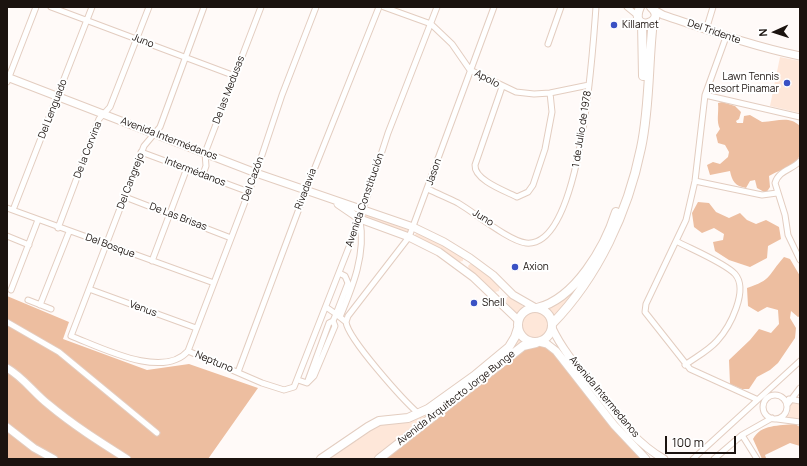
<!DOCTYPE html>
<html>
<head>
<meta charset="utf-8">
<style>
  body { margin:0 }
  #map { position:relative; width:807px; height:466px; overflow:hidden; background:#fffaf8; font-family:Manrope,sans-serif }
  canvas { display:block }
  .frame { position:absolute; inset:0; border:8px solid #1b130f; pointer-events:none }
  .north { position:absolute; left:755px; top:12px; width:40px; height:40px; -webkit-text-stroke:3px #fff; paint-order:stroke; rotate:267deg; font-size:11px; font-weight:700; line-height:16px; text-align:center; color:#1b130f }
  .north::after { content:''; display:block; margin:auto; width:14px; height:18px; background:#1b130f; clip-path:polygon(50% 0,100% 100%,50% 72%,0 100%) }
  .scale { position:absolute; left:665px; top:436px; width:71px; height:18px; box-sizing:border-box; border:2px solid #1b130f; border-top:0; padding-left:5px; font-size:12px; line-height:14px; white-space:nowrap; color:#1b130f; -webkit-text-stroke:3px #fff; paint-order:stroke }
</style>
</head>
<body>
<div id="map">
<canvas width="807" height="466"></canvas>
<div class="frame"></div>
<div class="north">N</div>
<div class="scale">100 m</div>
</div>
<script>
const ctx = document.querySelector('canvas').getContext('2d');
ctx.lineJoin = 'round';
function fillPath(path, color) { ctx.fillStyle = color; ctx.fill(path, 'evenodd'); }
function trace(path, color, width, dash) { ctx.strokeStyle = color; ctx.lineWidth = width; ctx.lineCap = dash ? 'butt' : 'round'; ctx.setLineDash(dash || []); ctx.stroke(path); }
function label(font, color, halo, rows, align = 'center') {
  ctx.font = font + ' Manrope,sans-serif'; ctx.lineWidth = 4; ctx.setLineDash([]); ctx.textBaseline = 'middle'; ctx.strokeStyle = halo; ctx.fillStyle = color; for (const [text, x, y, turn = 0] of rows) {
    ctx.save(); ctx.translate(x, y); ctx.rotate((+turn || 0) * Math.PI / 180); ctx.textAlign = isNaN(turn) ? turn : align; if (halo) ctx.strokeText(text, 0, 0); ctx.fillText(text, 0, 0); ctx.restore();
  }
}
const green = new Path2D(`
  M780,57L800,61V113L770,106Z
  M365,214L408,230L409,232L407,233L365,217Z
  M417,232L441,243L463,257V261L459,262L414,236Z
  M470,264H474L500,286L499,291L495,292L469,270L468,266Z
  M575,290H576L556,318L548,307L560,302Z
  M509,296L523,306L517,314L506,302L507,297Z
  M519 325a15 15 0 1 1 30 0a15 15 0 1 1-30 0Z
  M518,334L526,342L374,459H328L378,426L435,407Z
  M790,403L800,404V420L784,418L790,413Z`);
const forest = new Path2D(`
  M722,102L735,106L741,112L739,119L736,121L737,123H743L744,116L750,115L762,122C777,122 788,115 800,126C800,138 804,158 793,165C785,169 777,171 769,176L770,187L766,193L757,188L755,180L750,181L746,188C735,186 732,181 730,171L710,175L707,165L713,162L720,164L728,157L729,152L725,145L718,143L716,135L720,129C716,121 719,113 718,103Z
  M698,202L709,203L716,212L729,218L740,213L747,220L756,224L766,220L779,227L781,239L768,246L767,258L750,267L729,260L715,251L713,242L723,240L724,234L714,228L702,233L694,227L692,213Z
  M784,257L790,259L800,276V316L798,317L791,311L790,318L796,328L795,338L778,363L770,370L757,377L749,389H742L730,384L729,360L750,340L759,329L771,333L779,324L778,310L767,307L758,312L748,306L747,288C772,280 768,275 784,257Z
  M7,296L69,322L63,339L147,370L189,364L258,388L208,459H7Z
  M547,344L643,459H379L523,346Z
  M795,424L800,427V446L790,443L765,455L766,458L776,459H762L753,439C761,424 779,426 795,424Z`);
const minor = new Path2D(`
  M51,7L235,76
  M204,7L160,127L144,146L71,336C100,347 163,380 188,351L256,173L282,95L316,7
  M384,7L431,24L452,44L470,70L516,92L534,94L550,93L589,85
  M627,7L638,16
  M706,30L713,7
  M726,37L705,95L695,181L686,220L646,304L645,312L690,369L756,399
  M548,44L561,7
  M7,82L36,7
  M502,87L475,165C474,180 505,191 517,197L528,192L533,185L545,149L552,112L550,93
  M705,95L800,117
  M141,152L249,192
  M800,161C792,170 779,170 775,183L785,215L788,235L800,260
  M203,174L206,166L205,153L261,7
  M695,181L762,195L777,193
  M428,189C438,194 448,198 458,203C475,213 509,241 526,243C582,249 593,45 596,7
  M125,197L231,238
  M7,208L214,283
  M13,210L92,7
  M58,228L99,119L110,107L149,7
  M7,236L29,245
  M676,241C691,249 725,263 735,274C749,290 730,327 717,341C708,351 696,357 685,365
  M152,261L187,168
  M339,273L345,276L348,283L336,314L346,322C348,339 404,401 419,414
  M89,289L196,328
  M11,290L38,220
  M28,300L51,309
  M40,305L69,232
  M340,317C353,286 366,254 360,220
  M7,322L59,352L157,433
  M346,322L348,316L409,237L494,7
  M188,351L262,383L284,390L294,387L360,219L388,133L437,7
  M238,372L306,190L379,7
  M298,380L307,383L314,376L335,326L333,321L336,314L326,307
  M307,383L329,323L333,321
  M763 407a12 12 0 1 1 24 0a12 12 0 1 1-24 0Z
  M789,399L800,401
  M787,405L800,388
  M777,419L800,422
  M742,435L757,459
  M693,459L800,361
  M714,459L742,435L772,418`);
const secondary = new Path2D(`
  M654,10L663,15C708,30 752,46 800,56
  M7,77L256,173L413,227L444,242L470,258L493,275L513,295L534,307
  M338,204L360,219L409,237L439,252L473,277L518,320
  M552,328C563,351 579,369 595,389C615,414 635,443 664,459
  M539,342L547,344L556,351L614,425L646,459
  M7,368C23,377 34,393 48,404C73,425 100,442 127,459
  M7,427L34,448L54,459`);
const primary = new Path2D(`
  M640,7C628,34 669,23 651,7
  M642,23L643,76
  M518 325a17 17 0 1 1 34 0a17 17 0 1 1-34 0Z
  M537,308C575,299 605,247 616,212
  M552,324C598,277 628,212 641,148C650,106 648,63 653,21
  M321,459L368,427L379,421L408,418L428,409L474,376L509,347L515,337L518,328
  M379,459L523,346L536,343`);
const markers = [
  [614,25,4,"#3a51c4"],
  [787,83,4,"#3a51c4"],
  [515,267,4,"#3a51c4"],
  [474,303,4,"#3a51c4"]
];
const poiNames = [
  ["Killamet",622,25],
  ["Lawn Tennis",779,77,"right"],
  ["Resort Pinamar",779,89,"right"],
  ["Axion",523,267],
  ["Shell",482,303]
];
const streetNames = [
  ["Del Tridente",714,32,19],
  ["Juno",143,41,22],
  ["Apolo",487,79,28],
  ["De las Medusas",229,90,-69],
  ["Del Lenguado",53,109,-69],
  ["1 de Julio de 1978",582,129,-81],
  ["Avenida Intermédanos",169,139,21],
  ["De la Corvina",88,150,-69],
  ["Intermédanos",195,172,21],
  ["Jason",434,172,-71],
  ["Del Cazón",253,179,-70],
  ["Del Cangrejo",131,181,-69],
  ["Rivadavia",306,189,-69],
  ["Avenida Constitución",365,200,-71],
  ["De Las Brisas",178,217,21],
  ["Juno",483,218,32],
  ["Del Bosque",110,246,20],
  ["Venus",143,309,20],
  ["Neptuno",214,362,23],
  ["Avenida Intermedanos",604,397,50],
  ["Avenida Arquitecto Jorge Bunge",456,398,-38]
];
fillPath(green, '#fee7d9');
fillPath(forest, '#edbea0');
trace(minor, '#e3cdc0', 7);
trace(secondary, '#e3cdc0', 9);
trace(primary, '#e3cdc0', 10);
trace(minor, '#fff', 5);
trace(secondary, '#fff', 7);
trace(primary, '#fff', 8);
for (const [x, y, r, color] of markers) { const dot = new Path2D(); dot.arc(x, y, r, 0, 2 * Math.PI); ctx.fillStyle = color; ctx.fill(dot); trace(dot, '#fff', 1.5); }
label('10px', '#1b130f', '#fff', poiNames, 'left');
label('10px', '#1b130f', '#fff', streetNames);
</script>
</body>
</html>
